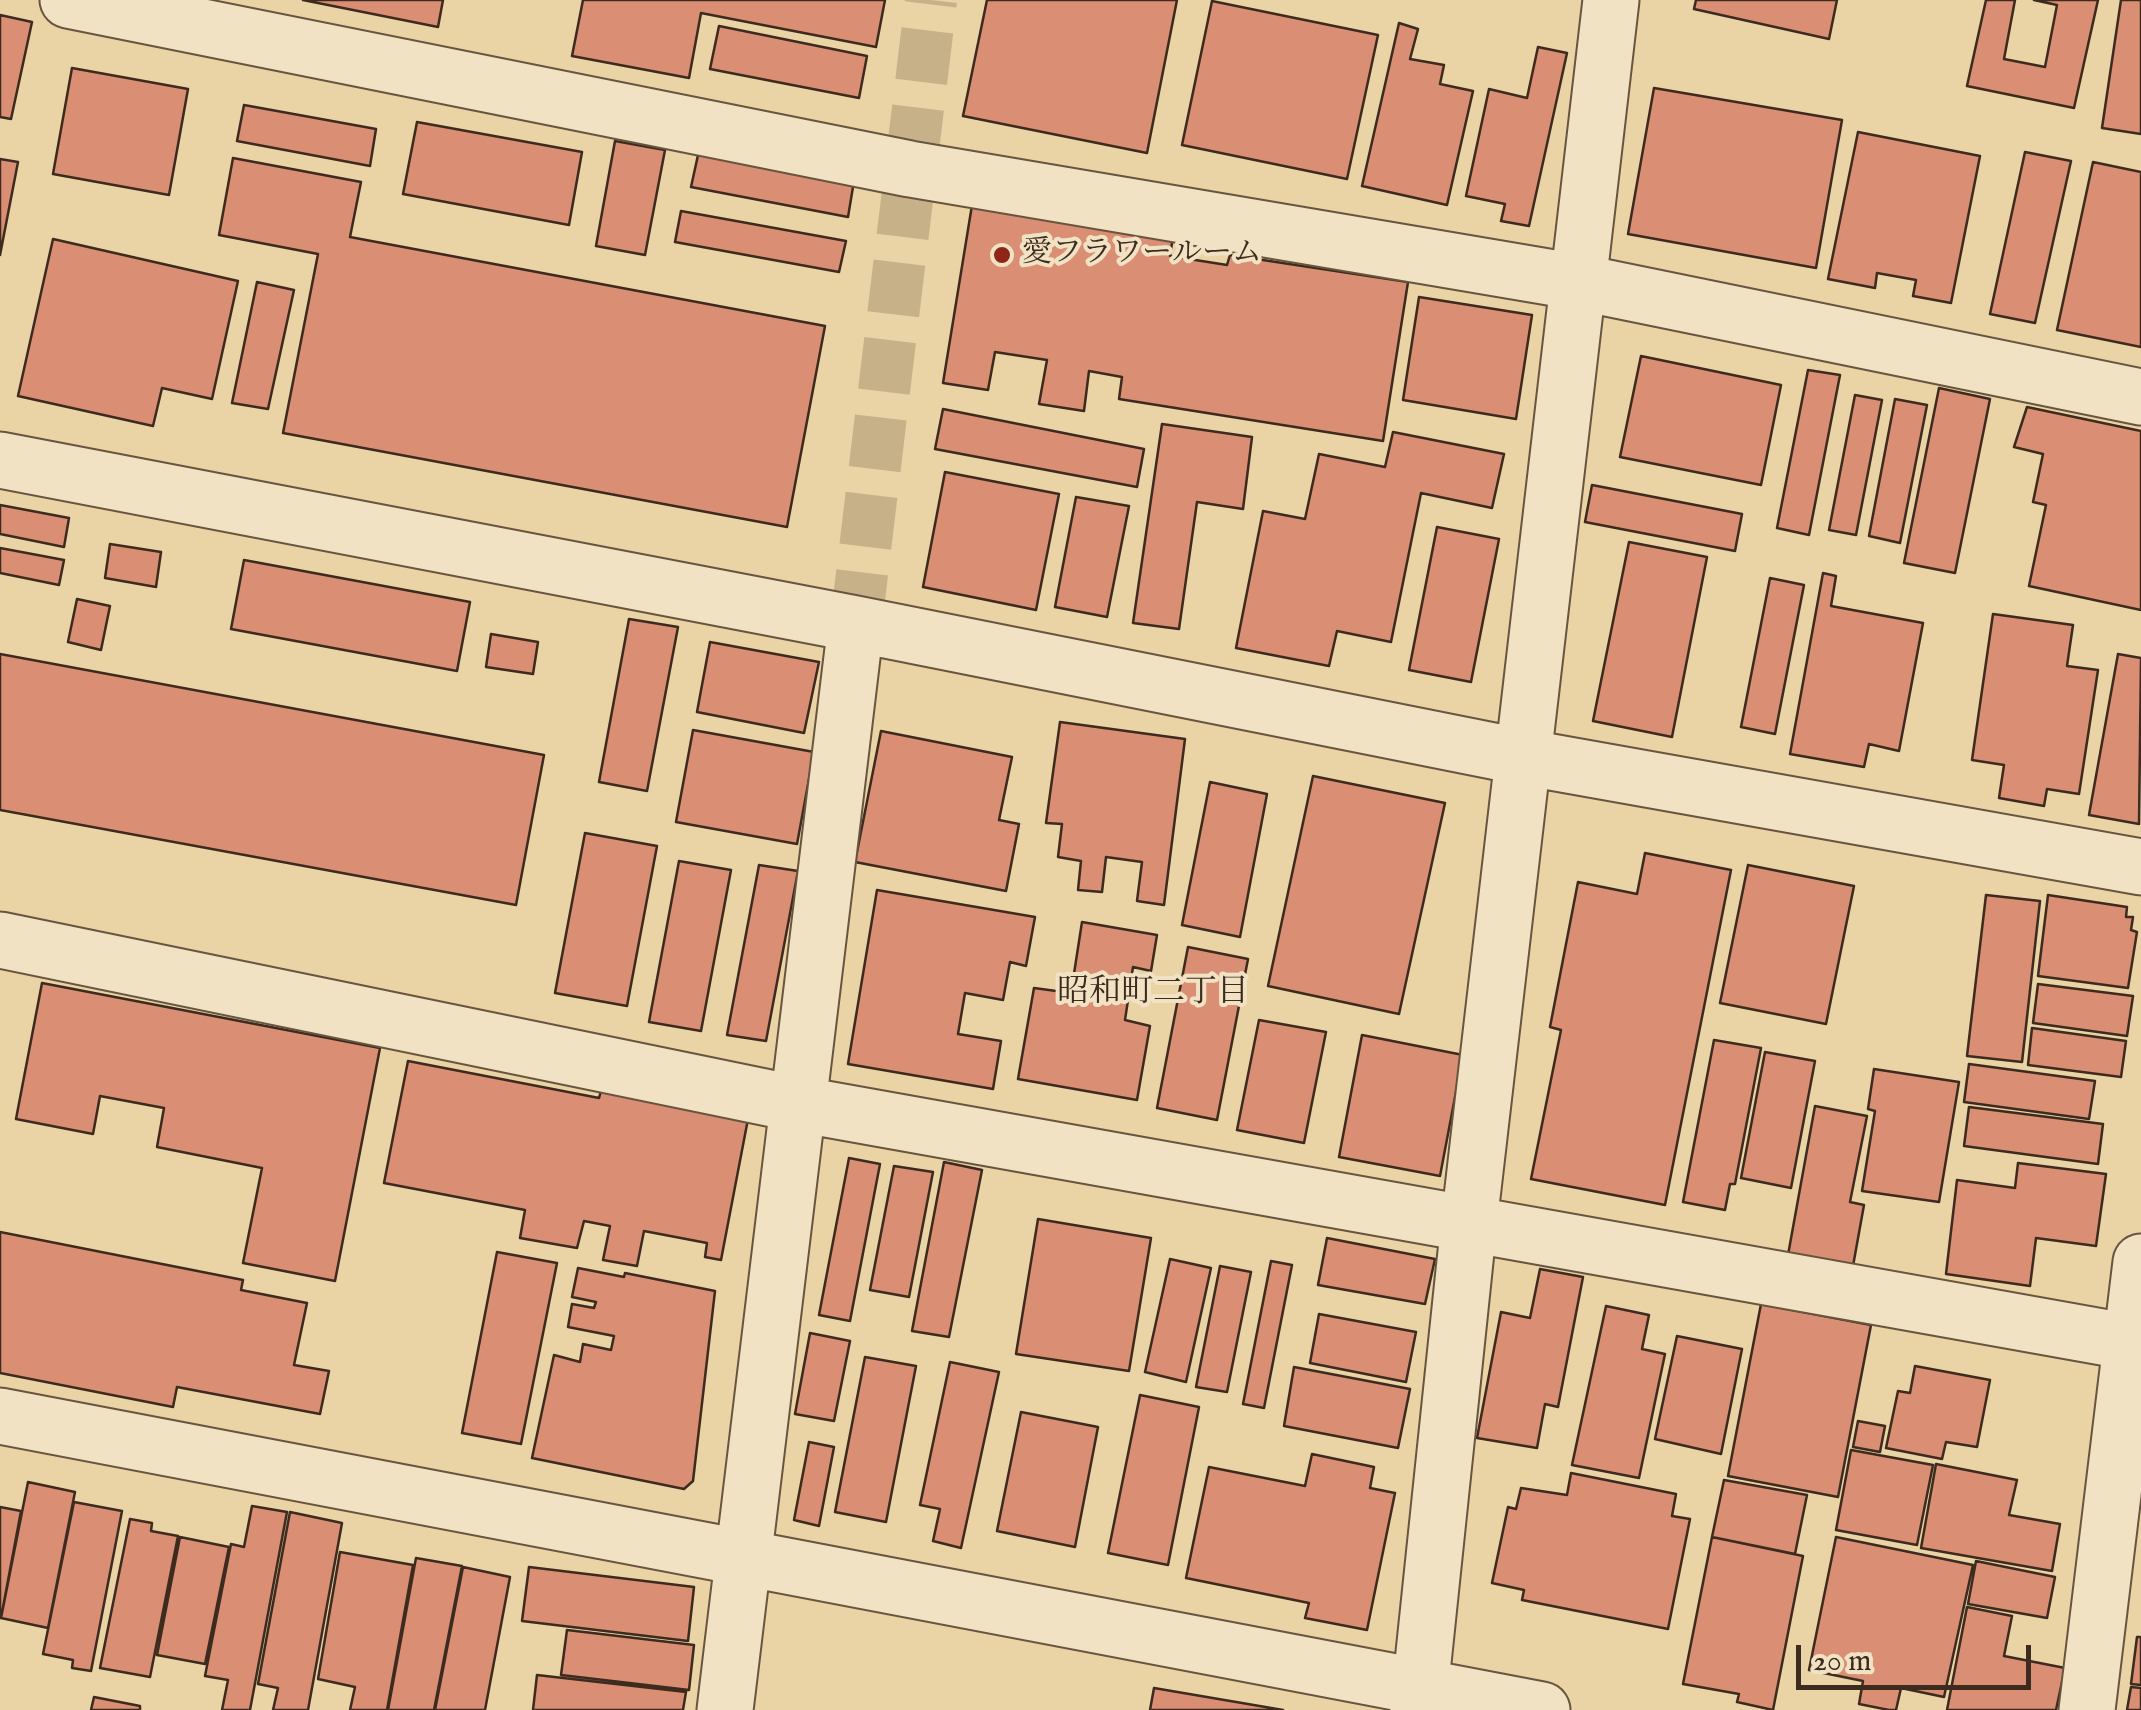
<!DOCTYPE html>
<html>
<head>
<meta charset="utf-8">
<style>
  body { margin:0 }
  #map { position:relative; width:2141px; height:1710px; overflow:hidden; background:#ead3a4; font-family:"IM FELL English",serif }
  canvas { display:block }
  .scale { position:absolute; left:1796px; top:1645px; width:235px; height:45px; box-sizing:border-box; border:5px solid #3c2b1e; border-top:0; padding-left:12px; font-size:30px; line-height:35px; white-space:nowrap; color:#3c2b1e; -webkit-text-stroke:8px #f1e2c4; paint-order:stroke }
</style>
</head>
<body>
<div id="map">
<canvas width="2141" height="1710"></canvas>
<div class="scale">20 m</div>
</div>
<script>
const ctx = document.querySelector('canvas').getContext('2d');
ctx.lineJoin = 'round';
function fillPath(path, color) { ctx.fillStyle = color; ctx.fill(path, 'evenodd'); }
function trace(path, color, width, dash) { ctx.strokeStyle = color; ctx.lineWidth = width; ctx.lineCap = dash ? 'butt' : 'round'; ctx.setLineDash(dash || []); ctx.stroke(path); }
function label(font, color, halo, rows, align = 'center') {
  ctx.font = font + ' "IM FELL English","Noto Serif JP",serif'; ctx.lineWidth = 8; ctx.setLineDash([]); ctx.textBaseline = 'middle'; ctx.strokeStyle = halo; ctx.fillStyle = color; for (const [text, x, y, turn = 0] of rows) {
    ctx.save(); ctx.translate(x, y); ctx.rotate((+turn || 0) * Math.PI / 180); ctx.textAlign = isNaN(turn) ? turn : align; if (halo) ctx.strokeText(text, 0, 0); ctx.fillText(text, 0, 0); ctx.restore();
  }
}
const building = new Path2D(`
  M303,0H443L438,27Z
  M583,0H885L876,47L701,13L689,78L572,56Z
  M987,0H1177L1147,153L963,116Z
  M1696,0H1837L1829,39L1694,9Z
  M1986,0H2015L2004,59L2045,67L2057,5L2034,0H2098L2074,108L1967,86Z
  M2121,0H2141V134L2102,128Z
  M1212,1L1378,35L1347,179L1182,145Z
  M0,15L32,22L11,119L0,117Z
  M1399,23L1418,29L1410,59L1444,65L1440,84L1473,91L1447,205L1362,186Z
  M719,26L867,56L859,98L710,69Z
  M1538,47L1567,53L1529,226L1501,221L1505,204L1466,196L1489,89L1527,98Z
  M72,68L188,89L169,195L53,174Z
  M1654,88L1842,120L1816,268L1628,234Z
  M244,105L376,129L370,166L237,141Z
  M417,122L582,152L569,225L403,194Z
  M1858,132L1980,156L1951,303L1913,296L1916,280L1877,273L1875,288L1828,279Z
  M615,141L665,150L645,255L596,246Z
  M700,146L855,175L848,217L691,187Z
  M2025,152L2071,161L2035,323L1990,314Z
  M233,158L361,182L350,237L825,326L787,527L283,433L318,254L219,235Z
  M0,159L18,162L0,255Z
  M2093,162L2141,172V347L2057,330Z
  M973,199L1174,230L1170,256L1227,265L1230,255L1408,282L1383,441L1119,399L1122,377L1089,371L1084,411L1039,404L1047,360L995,352L988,390L943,383Z
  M681,211L846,241L839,272L675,242Z
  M53,239L238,281L212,399L162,388L153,426L18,396Z
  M257,282L294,290L268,409L232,403Z
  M1419,297L1532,315L1516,419L1403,400Z
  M1641,356L1781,385L1761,485L1620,457Z
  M1808,370L1840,375L1809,535L1777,528Z
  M1939,388L1990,399L1955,573L1904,563Z
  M1855,395L1882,400L1856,535L1829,530Z
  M1895,399L1927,405L1900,543L1869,536Z
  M2027,407L2141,431V610L2029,586L2046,505L2033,502L2043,454L2014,447Z
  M943,409L1144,449L1137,487L935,449Z
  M1162,424L1252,437L1243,509L1197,502L1179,629L1133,623Z
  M1393,432L1504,454L1492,508L1421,493L1391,642L1337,631L1329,666L1236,648L1263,511L1305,519L1319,454L1385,467Z
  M945,472L1059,494L1036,610L923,587Z
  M1592,485L1742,514L1735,551L1585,522Z
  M1076,497L1129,506L1107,617L1055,607Z
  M0,505L69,518L64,547L0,534Z
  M1437,527L1499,539L1471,682L1409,670Z
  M1629,542L1707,557L1672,737L1593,721Z
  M110,544L161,552L156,587L105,578Z
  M0,548L64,560L59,585L0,573Z
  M244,560L470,602L457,671L231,629Z
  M1823,573L1836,576L1831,606L1923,623L1899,751L1869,744L1864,767L1790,754Z
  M1770,578L1804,585L1775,734L1741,727Z
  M77,599L110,606L101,650L68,642Z
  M1993,614L2073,625L2067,666L2098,670L2079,794L2047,789L2044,806L1999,798L2004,765L1972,760Z
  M629,619L678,627L647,791L599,782Z
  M491,634L538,642L533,674L486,667Z
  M710,642L819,662L804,733L697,712Z
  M0,654L544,755L516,905L0,810Z
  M2118,654L2141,658L2139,824L2089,815Z
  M1060,722L1185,739L1164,905L1137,901L1142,862L1106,857L1102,892L1078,890L1081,861L1058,857L1062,824L1046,823Z
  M693,730L814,752L797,844L676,822Z
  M881,731L1012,757L999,820L1019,824L1006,891L855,862Z
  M1313,776L1445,803L1399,1014L1268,986Z
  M1210,782L1267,794L1240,937L1182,925Z
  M585,833L657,846L627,1006L555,993Z
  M1645,853L1731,870L1665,1205L1531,1179L1561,1030L1550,1027L1578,882L1637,894Z
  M679,861L731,870L701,1031L649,1022Z
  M759,865L798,871L766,1041L727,1035Z
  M1748,865L1854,886L1826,1024L1720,1003Z
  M877,890L1035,917L1026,966L1010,962L1003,1000L965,993L958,1034L1001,1041L993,1089L848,1064Z
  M1986,895L2040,901L2022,1062L1967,1056Z
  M2048,895L2127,907L2126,917H2133L2131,930L2137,932L2128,988L2038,976Z
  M1082,922L1157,935L1151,971L1133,967L1125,1020L1150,1026L1137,1100L1018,1079L1034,988L1071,993Z
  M1188,947L1248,959L1217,1120L1157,1108Z
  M42,983L380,1048L335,1281L243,1263L262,1168L157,1147L164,1108L100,1096L93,1134L16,1119Z
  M2038,984L2133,996L2127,1036L2033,1023Z
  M1259,1020L1326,1032L1304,1143L1237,1130Z
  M2032,1028L2126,1041L2121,1077L2028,1065Z
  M1362,1035L1463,1055L1440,1176L1339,1157Z
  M1714,1040L1761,1048L1735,1184H1730L1725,1210L1683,1202Z
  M1765,1052L1815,1061L1791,1188L1741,1178Z
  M408,1061L599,1098L601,1091L748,1119L721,1260L705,1257L707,1243L644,1231L637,1266L603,1260L610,1226L584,1221L577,1248L520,1238L525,1210L384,1183Z
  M1969,1064L2095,1081L2089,1119L1964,1102Z
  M1874,1069L1959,1082L1939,1202L1862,1191L1875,1111L1868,1109Z
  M1815,1106L1867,1116L1850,1202L1864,1205L1853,1266L1788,1255Z
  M1969,1107L2103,1124L2098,1164L1964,1146Z
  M849,1158L880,1164L850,1321L819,1315Z
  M944,1162L982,1170L949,1337L912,1331Z
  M2018,1163L2106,1174L2096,1246L2036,1238L2030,1286L1946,1274L1957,1180L2015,1188Z
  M894,1166L933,1172L909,1297L870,1290Z
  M1038,1219L1151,1238L1129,1371L1016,1354Z
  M0,1232L243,1280L241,1290L307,1303L294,1365L329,1371L320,1414L177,1387L173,1407L0,1373Z
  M1327,1238L1435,1259L1425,1304L1318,1285Z
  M497,1252L557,1263L521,1444L462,1433Z
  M1170,1259L1211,1268L1186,1382L1145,1372Z
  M1271,1261L1292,1265L1264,1408L1243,1404Z
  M1220,1266L1251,1272L1227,1392L1196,1387Z
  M578,1268L624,1277L625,1273L715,1291L693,1481L684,1489L532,1458L554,1355L580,1362L583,1344L611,1350L614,1336L568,1327L572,1304L594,1308L596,1302L572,1297Z
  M1540,1269L1583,1277L1558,1407L1545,1404L1537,1448L1477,1438L1501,1312L1530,1318Z
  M1761,1304L1871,1325L1838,1497L1728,1476Z
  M1606,1306L1649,1315L1642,1349L1665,1354L1639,1478L1572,1465Z
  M1319,1314L1416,1332L1406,1382L1310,1363Z
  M810,1333L850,1341L834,1421L795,1414Z
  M1677,1336L1742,1349L1721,1454L1655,1439Z
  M865,1357L916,1366L886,1522L835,1512Z
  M950,1362L999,1372L961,1548L933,1541L940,1509L920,1505Z
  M1915,1366L1990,1380L1977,1447L1946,1442L1942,1459L1886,1448L1898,1391L1910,1393Z
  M1294,1367L1410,1389L1398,1448L1284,1426Z
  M1140,1395L1199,1407L1168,1565L1108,1553Z
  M1021,1412L1098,1427L1075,1547L997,1531Z
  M1858,1421L1885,1426L1880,1452L1853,1447Z
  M809,1442L834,1447L819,1526L794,1520Z
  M1851,1450L1933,1465L1917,1545L1836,1530Z
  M1312,1454L1374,1467L1370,1488L1395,1493L1367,1630L1305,1618L1309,1603L1186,1578L1209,1467L1305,1486Z
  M1936,1464L2017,1480L2009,1515L2060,1524L2052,1571L1921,1548Z
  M1571,1473L1676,1494L1672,1516L1690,1519L1668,1629L1522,1600L1524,1590L1492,1583L1508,1507L1516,1509L1521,1488L1567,1495Z
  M1724,1480L1807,1495L1795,1554L1712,1537Z
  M28,1482L75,1492L48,1628L1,1618Z
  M74,1502L122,1511L91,1671L72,1668L73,1660L43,1654Z
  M252,1506L287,1512L250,1710H222L228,1680L205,1676L231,1544L244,1547Z
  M0,1507L21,1511L1,1618H0Z
  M290,1512L342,1523L308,1710H273L278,1688L258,1684Z
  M130,1519L152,1523L151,1531L178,1536L150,1677L100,1668Z
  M180,1537L229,1547L205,1664L157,1655Z
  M1712,1537L1803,1556L1773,1710L1737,1702L1739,1694L1683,1684Z
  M1836,1537L1973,1565L1944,1697L1901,1688L1896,1710H1889L1859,1704L1863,1681L1809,1670Z
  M340,1552L413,1565L387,1710H350L355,1687L318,1679Z
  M416,1558L462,1566L434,1710H388Z
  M1976,1561L2055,1577L2047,1618L1968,1604Z
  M463,1567L510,1577L485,1710H435Z
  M529,1567L694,1587L688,1641L522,1621Z
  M1967,1607L2012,1616L2004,1656L2065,1668L2056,1710H1947Z
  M567,1630L694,1645L689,1690L561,1675Z
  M2137,1637H2141V1685L2131,1684Z
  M537,1675L686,1692L683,1710H533Z
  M2131,1687L2141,1688V1710H2127Z
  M1154,1688L1283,1710H1150Z
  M94,1697L140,1706V1710H91Z`);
const pedestrianTunnel = new Path2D(`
  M856,624L931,0`);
const minor = new Path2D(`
  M68,0L910,169L1578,282L2141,397
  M0,460L856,624L1523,757L2141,867
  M0,940L798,1104L2141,1344
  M0,1416L1542,1710
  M725,1710L856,624
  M1418,1710L1469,1223L1611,0
  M2087,1710L2141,1262`);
const markers = [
  [1002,255,10,"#8f2418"]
];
const poiNames = [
  ["愛フラワールーム",1022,255]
];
const neighbourhoodNames = [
  ["昭和町二丁目",1153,994]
];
fillPath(building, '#da8f74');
trace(building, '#3c2b1e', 2.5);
trace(pedestrianTunnel, '#c7b189', 52, [52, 26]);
trace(minor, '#685540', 59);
trace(minor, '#f1e2c4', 55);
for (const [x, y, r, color] of markers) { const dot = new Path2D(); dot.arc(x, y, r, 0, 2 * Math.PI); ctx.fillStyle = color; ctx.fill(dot); trace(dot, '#f1e2c4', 4); }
label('30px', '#3c2b1e', '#f1e2c4', poiNames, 'left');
label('32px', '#3c2b1e', '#f1e2c4', neighbourhoodNames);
</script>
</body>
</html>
